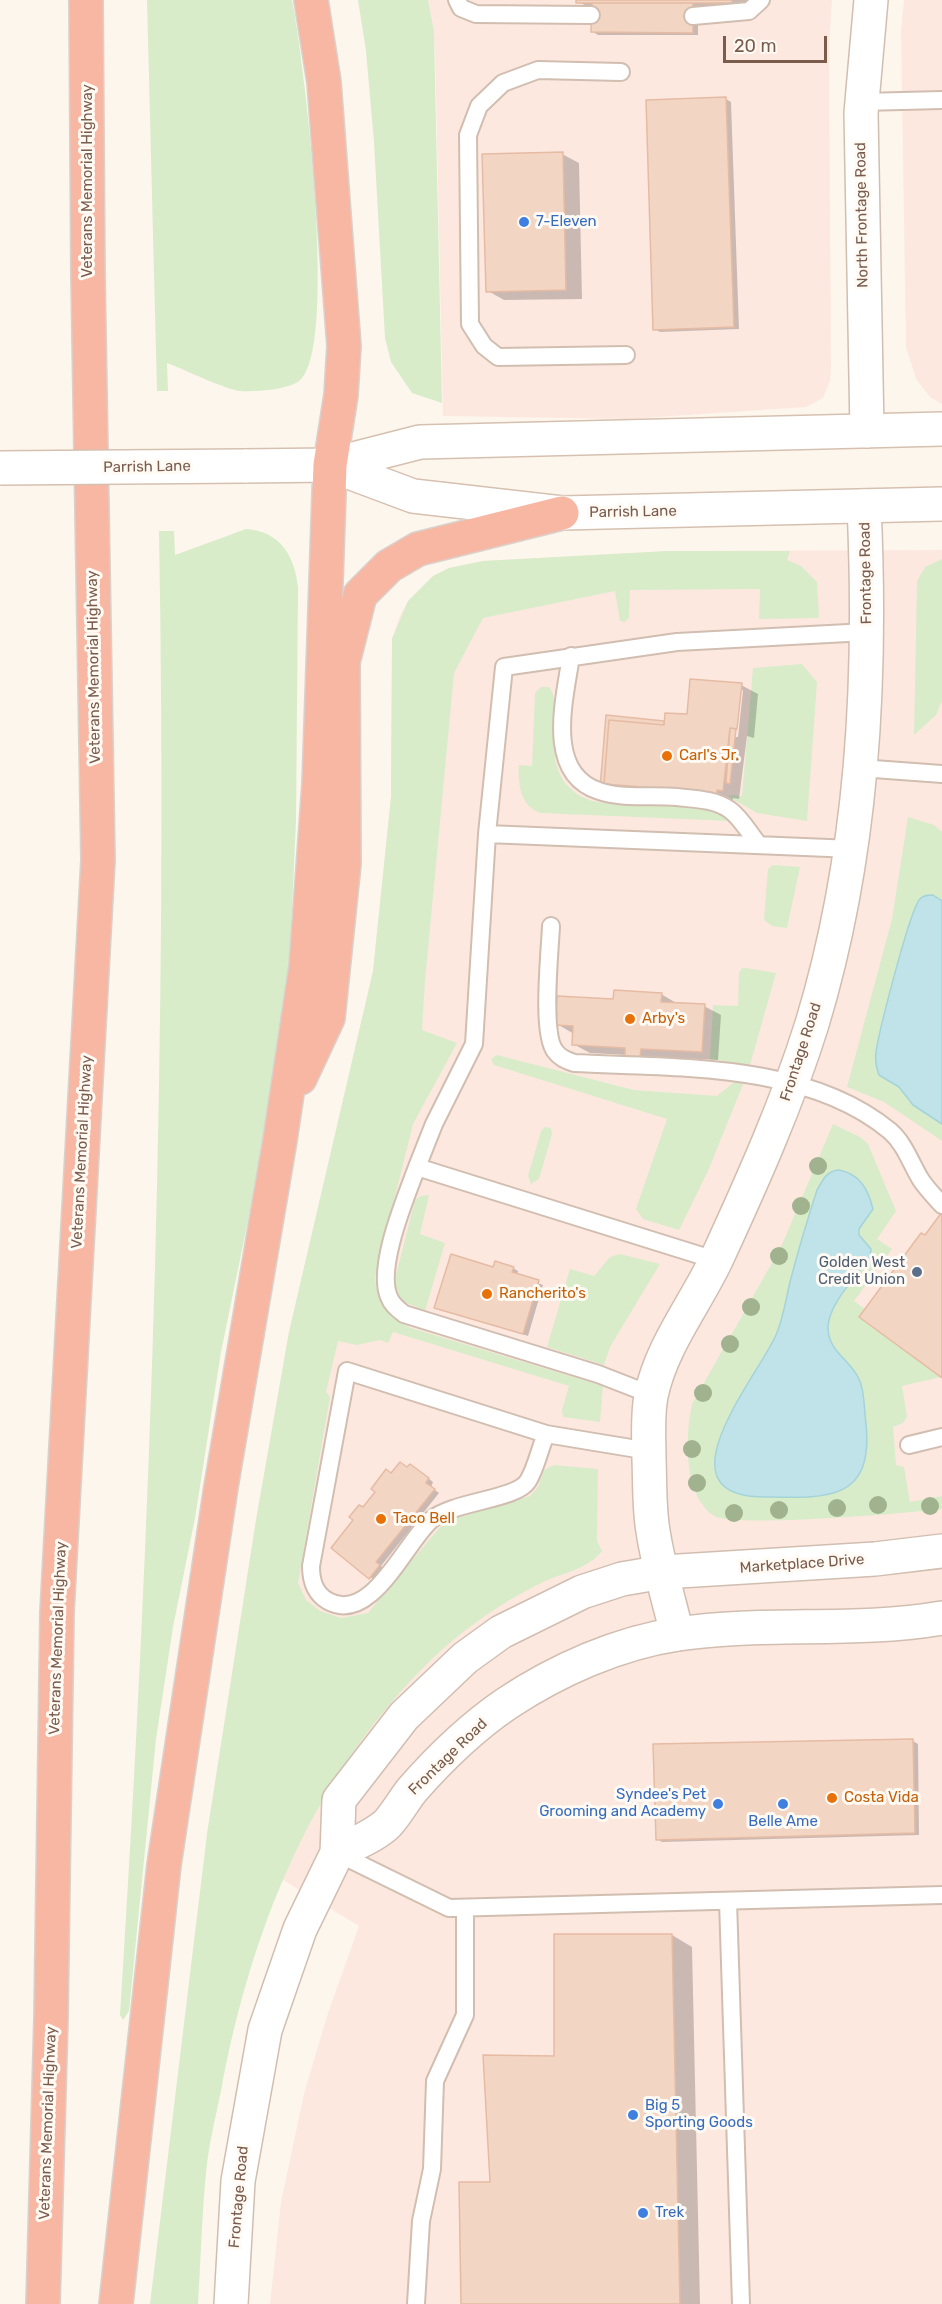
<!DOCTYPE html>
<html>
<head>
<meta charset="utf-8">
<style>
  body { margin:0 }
  #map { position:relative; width:942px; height:2304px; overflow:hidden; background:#fdf6ec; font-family:Rubik,sans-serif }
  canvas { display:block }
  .scale { position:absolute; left:723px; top:36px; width:104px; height:27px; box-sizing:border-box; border:3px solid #7a5c4d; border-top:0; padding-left:8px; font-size:18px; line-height:21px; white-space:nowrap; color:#7a5c4d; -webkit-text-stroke:4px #fffaf3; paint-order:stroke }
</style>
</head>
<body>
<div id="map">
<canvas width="942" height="2304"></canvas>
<div class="scale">20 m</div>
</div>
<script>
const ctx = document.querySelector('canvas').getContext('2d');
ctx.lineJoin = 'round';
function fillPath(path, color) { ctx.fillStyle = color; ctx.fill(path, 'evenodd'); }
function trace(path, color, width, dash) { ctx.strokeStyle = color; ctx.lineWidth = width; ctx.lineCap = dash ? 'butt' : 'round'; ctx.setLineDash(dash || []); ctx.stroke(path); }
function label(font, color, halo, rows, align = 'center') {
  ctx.font = font + ' Rubik,sans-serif'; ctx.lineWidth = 6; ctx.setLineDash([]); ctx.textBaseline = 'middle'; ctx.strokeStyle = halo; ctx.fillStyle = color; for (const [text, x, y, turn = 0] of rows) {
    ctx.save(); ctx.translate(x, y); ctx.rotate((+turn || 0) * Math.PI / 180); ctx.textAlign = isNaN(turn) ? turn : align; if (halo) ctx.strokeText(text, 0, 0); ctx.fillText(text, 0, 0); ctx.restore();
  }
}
const commercial = new Path2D(`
  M424,0H832L829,46L831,367L830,381L823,398L806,407L628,419L443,416L435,49Z
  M904,0H942V404L930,397L916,379L906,347L901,32Z
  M942,550V2304H270L281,2202L304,2094L327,2016L359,1926L207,1834L256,1520L289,1332L373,971L391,797L392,639L399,618L408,601L433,576L449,568L483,561L668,551Z`);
const green = new Path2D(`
  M147,0H292C303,53 341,356 298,382C284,390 255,392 240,391C221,388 186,370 167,363L168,391H157Z
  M358,0H428L434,32L442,403L412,393L391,362L385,338L374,142L366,51Z
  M246,529C280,531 295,556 298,588L296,821L289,976L252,1201L221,1352L195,1518L173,1627L156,1739L129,2011L123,2020L120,2015C152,1521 168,1026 159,531H174L175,555Z
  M668,551H790L787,560L801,566L817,582L819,618L759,619L760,589L630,590L629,618L625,622L620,621L615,591L483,618L454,673L425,981L422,1030L457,1043L413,1124L375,1277C377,1305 388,1315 411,1328L603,1386L600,1422L563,1417L562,1410L569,1386L393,1332L388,1343L380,1340L357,1345L338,1341L326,1392L330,1397L298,1583L306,1600L320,1611L341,1618L368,1613L440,1527L453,1519L530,1496L538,1487L544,1470L554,1465L598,1469L597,1541L602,1551C586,1571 560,1573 539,1584C501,1603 465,1628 434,1657C313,1773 251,1929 221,2091C216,2115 210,2139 207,2163C202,2209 201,2257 198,2304H150L207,1834L256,1520L289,1332L373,971L391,797L392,639L408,601L433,576L449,568L483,561Z
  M942,559V701L936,715L914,735L917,581L925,567Z
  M802,664L817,682L807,821L757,813L729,797V795L742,796L753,668Z
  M541,687H549C565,705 540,758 569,787C592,811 627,802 656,802C683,803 708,807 731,821L541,813C520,807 518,784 519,765L532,766L535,693Z
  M908,817L934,825L942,832V1141L884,1102L847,1087L892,919Z
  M773,865L800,867L787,928L772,926L764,920L768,869Z
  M746,968L776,973L750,1065L710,1059L713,1005L738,1006L739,973L742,968Z
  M497,1055L634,1090L717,1096L733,1083L744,1082L708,1171L679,1230L643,1219L636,1209L667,1119L494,1065L491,1059Z
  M833,1124L860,1137L868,1144L896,1211L877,1239L892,1249L854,1301L865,1309L859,1317L941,1377L902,1386L907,1417L903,1423L893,1427L896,1465L904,1467L910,1502L942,1496V1509C910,1513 733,1528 714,1516C683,1495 685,1437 692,1404L781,1247Z
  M545,1127L551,1128L552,1134L539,1179L531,1184L528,1176L541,1131Z
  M429,1195L420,1234L445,1243L425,1311L402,1301L394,1283L415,1200L421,1196Z
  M620,1254L660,1264L610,1347L604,1365L547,1347L570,1269L594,1276L610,1257Z`);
const water = new Path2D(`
  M933,895L942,901V1124L913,1105L899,1087L879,1075C876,1067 875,1059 876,1052C879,1031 910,909 920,899C923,895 928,895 933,895Z
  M839,1170C860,1174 868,1189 873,1209L859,1229V1235L871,1249L870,1257C857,1276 830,1302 828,1326C827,1351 850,1359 859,1379C865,1391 864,1410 866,1424C874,1502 825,1498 765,1497C655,1497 757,1378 776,1335C783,1319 786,1299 790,1282C798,1251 807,1221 817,1190C823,1180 826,1171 839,1170Z`);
const shadow = new Path2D(`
  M577,0H748V12H698V35H598L593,32V11Z
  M726,99L731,102L739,329L660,332L655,329Z
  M562,154L579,163L582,299L504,300L488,291Z
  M741,685L758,694L754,738L747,736L739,799L733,798V802L621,792L608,717L665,722L688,716ZM740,690H743L738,737H735Z
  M661,994L678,1004L704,1006L721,1015L718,1060L657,1057L656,1065H642L627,1055L590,1053L573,1044L574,1034L557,1024L615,1000Z
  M513,1268L518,1271L517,1275L543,1285L528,1336L436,1307Z
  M408,1469H416L433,1482L431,1487L439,1493L381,1566L385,1569L375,1580L370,1577L355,1520L392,1474Z
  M913,1741L918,1744L919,1835L662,1842L657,1839Z
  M672,1935L692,1947L700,2304H463L555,2057Z`);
const building = new Path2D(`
  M576,0H732V3H576Z
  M592,3H693V33L591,32Z
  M726,97L734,327L653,330L646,100Z
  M563,152L566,290L486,292L482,154Z
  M690,679L742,683L737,729L730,728L723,791L717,790V794L604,784L609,720L664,725L665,713L687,714Z
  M606,715L664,721V725L609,720L604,784L668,789L600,788Z
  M730,728L736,729L730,784L726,783Z
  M614,990L662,993L661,1002L705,1004L702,1052L641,1049L640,1057L625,1056V1048L572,1045L573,1026L555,1025L557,996L613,999Z
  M942,1212V1378L859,1317L921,1233L925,1235Z
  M451,1254L493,1267L495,1261L514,1267L512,1272L539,1280L523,1334L434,1308Z
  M400,1462L407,1467L410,1464L429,1478L426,1483L435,1489L376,1562L380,1565L369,1579L331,1548L353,1520L349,1517L359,1505L363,1507L375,1492L371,1489L386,1469L391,1473Z
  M913,1739L915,1833L656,1840L653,1744Z
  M554,1934H672L680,2304H461L459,2182H490L483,2055L554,2056Z`);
const service = new Path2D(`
  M457,0L461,8L476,14L591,15
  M693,16L749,11L761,0
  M621,72L538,70L503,83L479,106L468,135L470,324L484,346L498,357L626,355
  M862,102L942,100
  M571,656C565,698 544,773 599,791C622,799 653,795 677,797C694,799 715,799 730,810C741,818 750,834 759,845
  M860,768L942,774
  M487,834L474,1044L434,1124L417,1167L715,1260
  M853,849L487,834L504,667L677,642L867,632
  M551,926C550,951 541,1033 555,1051C560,1058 566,1060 574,1063C676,1068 807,1062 890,1131C905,1144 911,1164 921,1180C927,1189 935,1197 942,1205
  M417,1167C406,1197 376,1267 389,1297C392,1305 398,1309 404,1314L598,1374L652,1395
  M546,1434C540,1448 536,1468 528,1481C516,1500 453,1501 431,1520C405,1543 371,1625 328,1601C314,1593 311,1580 311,1566L347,1371L546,1434L649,1451
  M909,1445L942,1437
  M337,1853L449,1908L942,1895
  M728,1901L741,2304
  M416,2304L421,2221L432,2169L435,2081L465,2015V1908`);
const minor = new Path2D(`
  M867,431L861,113L871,0
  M677,1634C669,1600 658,1565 653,1531C649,1508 650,1484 649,1460C649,1439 647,1417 651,1396C661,1346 696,1303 717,1258C752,1182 787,1104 812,1024C863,856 872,681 864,506`);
const tertiary = new Path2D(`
  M337,1853C353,1844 375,1836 388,1823C397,1813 404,1800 412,1790C440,1758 471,1728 506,1704C557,1670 618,1643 678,1634C765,1621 855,1633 942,1618
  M231,2304L238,2181L265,2030L300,1929L337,1853L339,1800L404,1716L465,1658L501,1632L582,1592L622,1579L663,1572L875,1559L942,1551`);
const secondary = new Path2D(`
  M330,465L413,496L562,513L942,504
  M244,466L330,465L420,442L942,429`);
const motorway = new Path2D(`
  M300,1078L328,1018L344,864L343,662L360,595L389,566L418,549L562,513
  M43,2304L51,2018L57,1612L98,860L88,277L86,0
  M116,2304L164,1865L221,1487L280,1140L306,967L319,784L330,465L341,395L344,346L324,82L311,0`);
const secondaryBridge = new Path2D(`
  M0,468L244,466`);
const trees = [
  [818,1166],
  [801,1206],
  [779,1256],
  [751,1307],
  [730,1344],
  [703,1393],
  [692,1449],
  [697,1483],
  [878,1505],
  [930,1506],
  [837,1508],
  [779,1510],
  [734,1513]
];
const markers = [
  [524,222,6,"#3f7fe0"],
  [667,756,6,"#e8710a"],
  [630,1019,6,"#e8710a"],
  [917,1272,6,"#5c6f8a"],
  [487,1294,6,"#e8710a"],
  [381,1519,6,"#e8710a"],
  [832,1798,6,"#e8710a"],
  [718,1804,6,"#3f7fe0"],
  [783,1804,6,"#3f7fe0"],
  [633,2115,6,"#3f7fe0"],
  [643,2213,6,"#3f7fe0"]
];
const streetNames = [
  ["Veterans Memorial Highway",88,181,-90],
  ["North Frontage Road",862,215,-91],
  ["Parrish Lane",147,467,-1],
  ["Parrish Lane",633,512,-1],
  ["Frontage Road",866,573,-91],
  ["Veterans Memorial Highway",94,667,-91],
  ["Frontage Road",801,1052,-72],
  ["Veterans Memorial Highway",82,1152,-87],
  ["Marketplace Drive",802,1564,-4],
  ["Veterans Memorial Highway",58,1638,-88],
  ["Frontage Road",448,1757,-44],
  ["Veterans Memorial Highway",48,2123,-88],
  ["Frontage Road",239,2197,-85]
];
const shopNames = [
  ["7-Eleven",536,222],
  ["Syndee's Pet",706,1795,"right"],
  ["Grooming and Academy",706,1812,"right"],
  ["Belle Ame",783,1822,"center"],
  ["Big 5",645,2106],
  ["Sporting Goods",645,2123],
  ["Trek",655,2213]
];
const foodNames = [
  ["Carl's Jr.",679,756],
  ["Arby's",642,1019],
  ["Rancherito's",499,1294],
  ["Taco Bell",393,1519],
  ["Costa Vida",844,1798]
];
const serviceNames = [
  ["Golden West",905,1263],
  ["Credit Union",905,1280]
];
fillPath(commercial, '#fde8e0');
fillPath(green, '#d8ecc9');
fillPath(water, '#bfe3e8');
trace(water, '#a5d3da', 1.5);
fillPath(shadow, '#0003');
fillPath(building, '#f3d5c3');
trace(building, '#e6bba3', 1.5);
trace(service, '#d1beb0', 20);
trace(minor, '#d1beb0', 36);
trace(tertiary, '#d1beb0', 36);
trace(secondary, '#d6c0b0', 36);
trace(motorway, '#dad1cd', 36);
trace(service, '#fff', 16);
trace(minor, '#fff', 33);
trace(tertiary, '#fff', 33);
trace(secondary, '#fff', 33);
trace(motorway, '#f7b7a3', 33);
trace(secondaryBridge, '#d6c0b0', 36, []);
trace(secondaryBridge, '#fff', 33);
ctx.fillStyle = '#a0b28e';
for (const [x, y] of trees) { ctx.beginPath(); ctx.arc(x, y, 9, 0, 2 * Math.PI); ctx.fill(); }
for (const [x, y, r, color] of markers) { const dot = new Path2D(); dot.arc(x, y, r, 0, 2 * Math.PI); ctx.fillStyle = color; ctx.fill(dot); trace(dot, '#fffaf3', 2); }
label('15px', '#7a5c4d', '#fffaf3', streetNames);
label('15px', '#366cbe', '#fffaf3', shopNames, 'left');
label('15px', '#c56008', '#fffaf3', foodNames, 'left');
label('15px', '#4e5e75', '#fffaf3', serviceNames, 'right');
</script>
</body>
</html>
